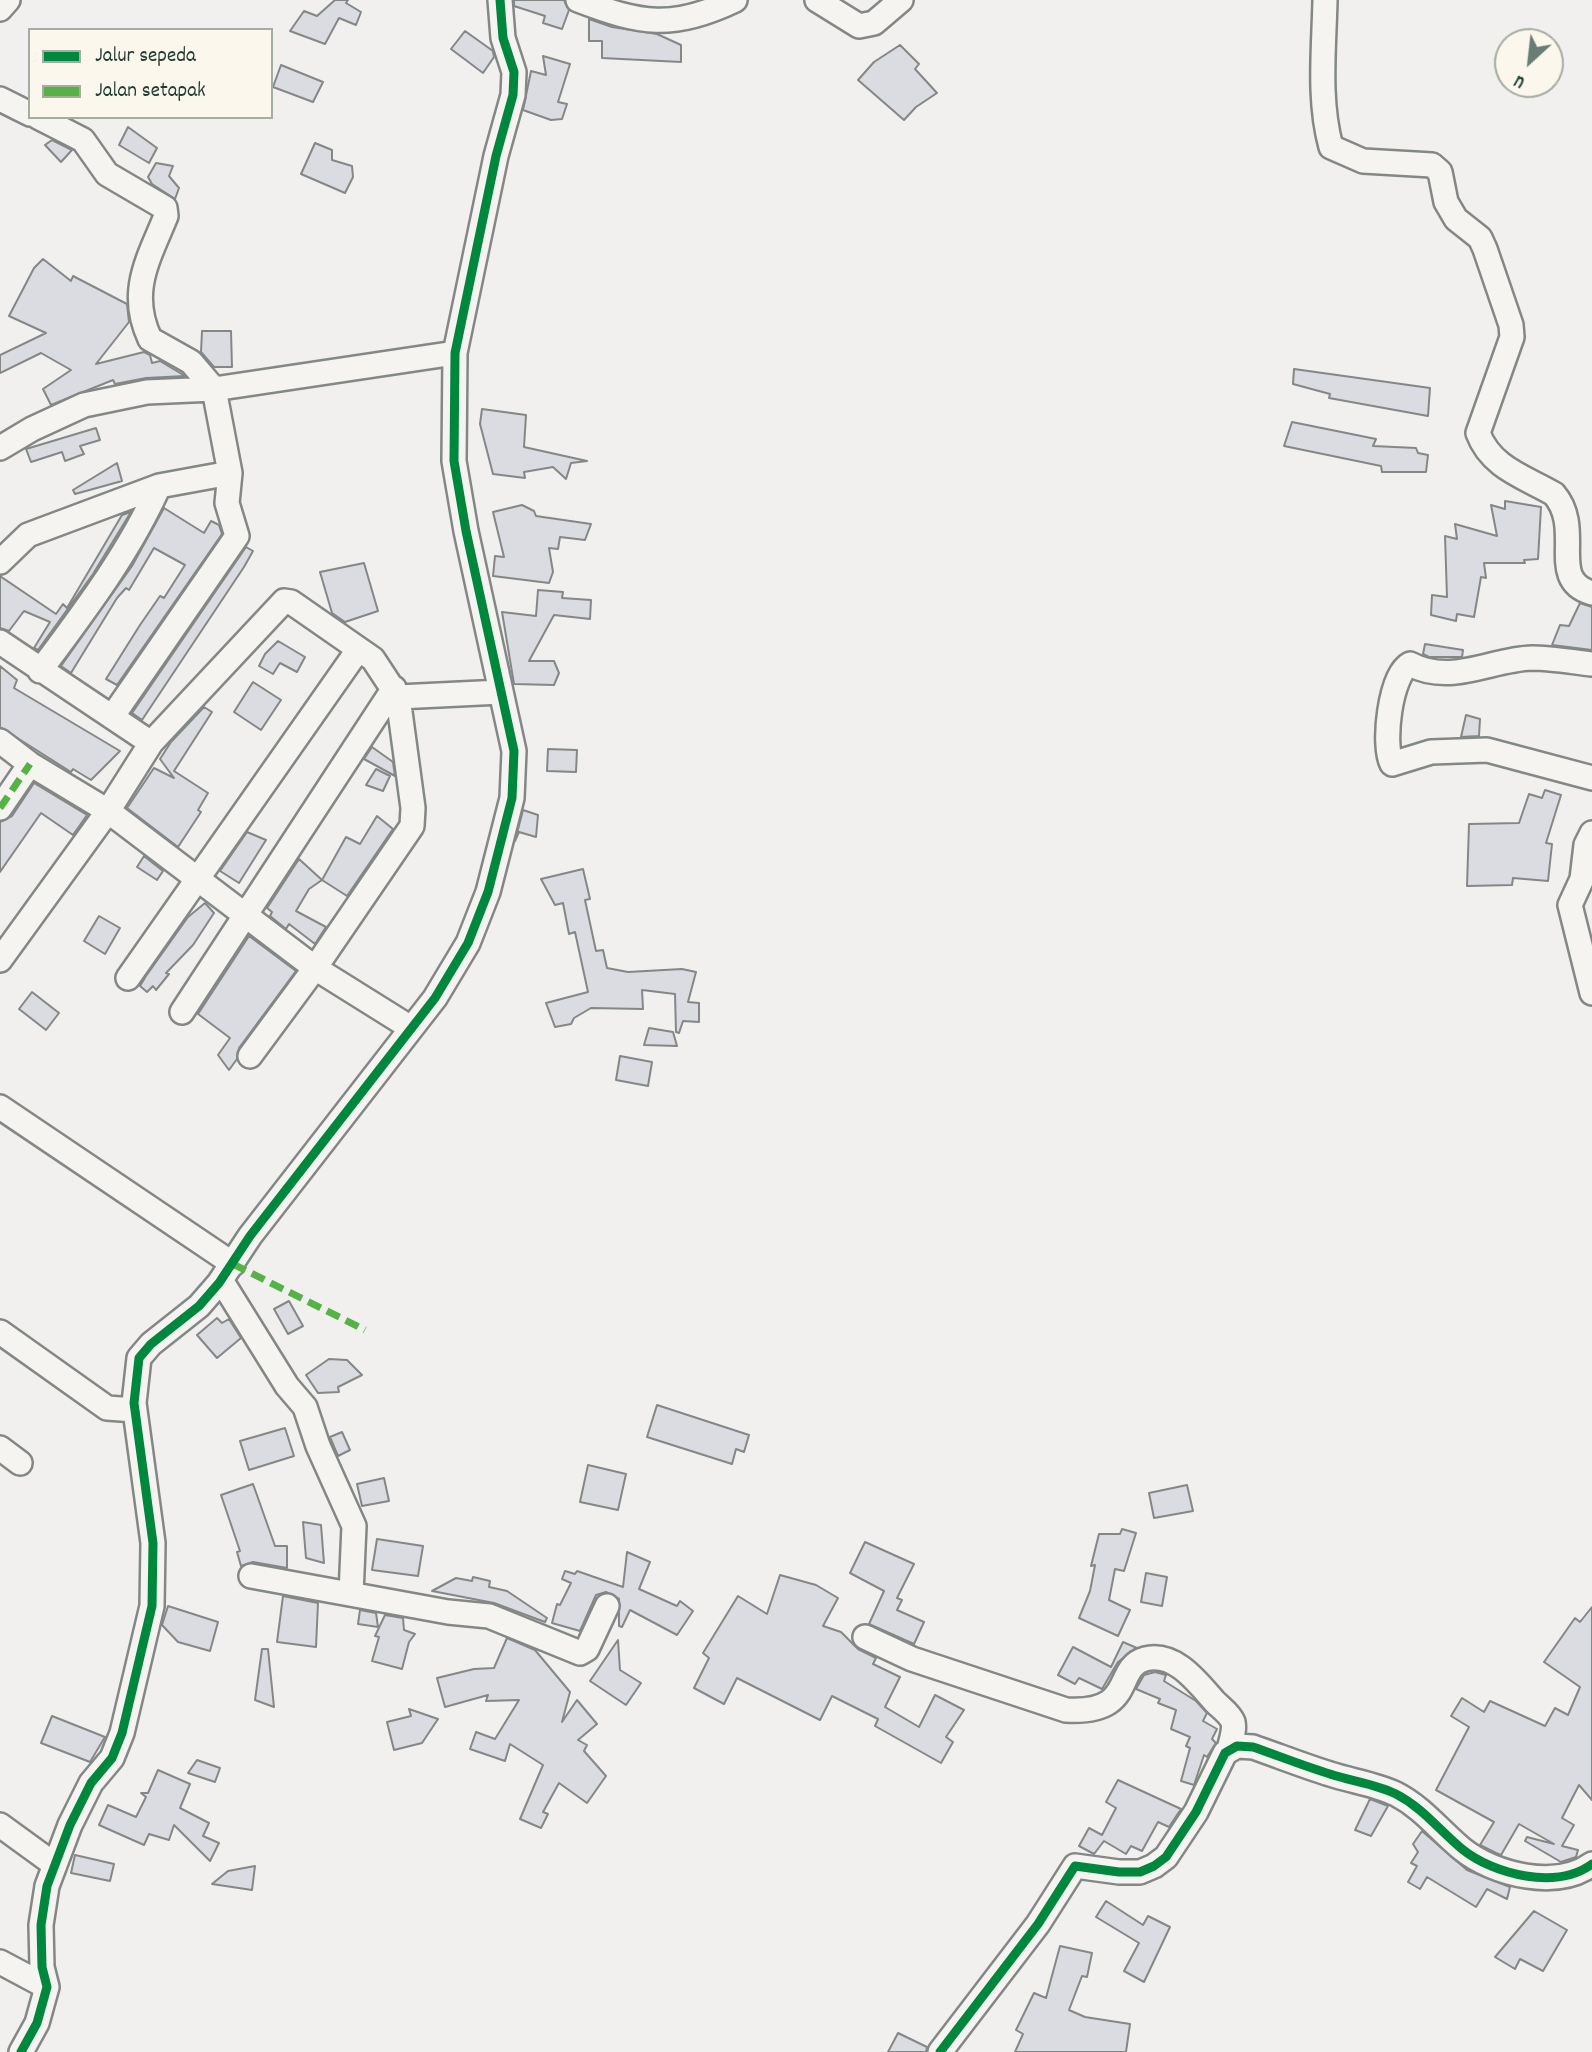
<!DOCTYPE html>
<html>
<head>
<meta charset="utf-8">
<style>
  body { margin:0 }
  #map { position:relative; width:1592px; height:2052px; overflow:hidden; background:#f2f0ef; font-family:Dekko,sans-serif }
  canvas { display:block }
  .legend { position:absolute; left:28px; top:28px; width:245px; height:91px; box-sizing:border-box; background:#fbf7ec; border:2px solid #a3ada2; margin:0; padding:9px 12px; list-style:none; font-size:21px; color:#1f3d34 }
  .legend li { display:flex; align-items:center; gap:14px; height:35px }
  .legend b { width:35px; border:2px solid #a3ada2 }
  .north { position:absolute; left:1494px; top:28px; width:70px; height:70px; box-sizing:border-box; background:#fbf7ec; border:2px solid #a3ada2; border-radius:50%; rotate:207deg; font-size:19px; font-weight:700; line-height:28px; text-align:center; color:#1f3d34 }
  .north::after { content:''; display:block; margin:auto; width:24px; height:32px; background:#697c75; clip-path:polygon(50% 0,100% 100%,50% 72%,0 100%) }
</style>
</head>
<body>
<div id="map">
<canvas width="1592" height="2052"></canvas>
<ul class="legend">
<li><b style="height:9px;background:#00873e"></b>Jalur sepeda</li>
<li><b style="height:9px;background:#55b346"></b>Jalan setapak</li>
</ul>
<div class="north">U</div>
</div>
<script>
const ctx = document.querySelector('canvas').getContext('2d');
ctx.lineJoin = 'round';
function fillPath(path, color) { ctx.fillStyle = color; ctx.fill(path, 'evenodd'); }
function trace(path, color, width, dash) { ctx.strokeStyle = color; ctx.lineWidth = width; ctx.lineCap = dash ? 'butt' : 'round'; ctx.setLineDash(dash || []); ctx.stroke(path); }
const building = new Path2D(`
  M335,0H348L346,3L361,12L356,25L339,18L325,44L290,31L304,11L317,16Z
  M514,0H564L569,10L562,29L543,23L545,16L514,6Z
  M589,19L612,27L657,34L681,45V62L602,58V41H589Z
  M465,31L493,51L494,57L483,73L451,49Z
  M900,45L919,64L915,69L937,93L916,107L904,120L858,80L874,62Z
  M543,56L570,64L558,102L567,104L562,119L551,120L523,110L531,71L546,75Z
  M281,65L323,82L313,102L273,87Z
  M128,127L157,148L149,163L119,145Z
  M52,140L72,150L61,162L45,145Z
  M315,143L332,150V160L352,166L353,177L345,193L301,174Z
  M156,163L173,166L169,176L179,188L175,199L152,184L148,177Z
  M43,259L71,281L73,276L127,304L129,322L96,364L144,352L150,355L152,363L160,361L185,376L146,378L115,384L113,380L51,405L43,389L71,370L41,353L0,373V355L46,333L9,316L34,268Z
  M202,331H231L232,367H214L201,352Z
  M1294,369L1430,388L1428,416L1329,398L1330,394L1293,384Z
  M482,409L526,415L524,447L587,461L571,463L566,479L553,467L524,472L525,478L493,474L480,424Z
  M1292,422L1376,439L1373,446L1416,448L1418,453L1428,455L1426,472H1382L1381,466L1284,446Z
  M96,428L100,440L80,446L84,454L65,461L62,452L31,462L26,449Z
  M117,463L122,481L75,494L73,490Z
  M1505,501L1541,507L1538,559L1524,560L1525,563H1484L1486,578L1481,577L1474,617L1457,614L1456,621L1431,615L1432,595L1447,597L1445,536L1457,539L1455,524L1497,536L1491,505L1505,509Z
  M522,505L534,511L536,516L591,524L585,540L560,537L558,549L549,548L553,572L549,583L493,576L495,556L504,557L493,512Z
  M164,508L204,533L211,521L219,525L222,534L117,685L106,679L140,625L160,596L164,598L185,565L154,548L129,590L126,588L117,598L71,673L61,666L132,566Z
  M131,512L93,574L38,650L34,648L50,622L24,611L9,631L0,628V576L56,614L63,604L67,608L122,515Z
  M246,547L253,551L244,567L142,720L132,713Z
  M364,563L378,611L345,622L332,613L320,572Z
  M538,590L563,592L562,598L591,600L590,619L554,615L529,661H554L559,673L554,685L514,684L502,612L536,616Z
  M1580,603L1592,607V650L1552,645L1560,625L1569,626Z
  M278,641L305,657L297,672L280,663L273,674L259,666L265,654Z
  M1425,644L1463,650L1462,657H1429L1423,654Z
  M0,666L17,680L14,688L120,751L91,780L73,769L71,772L0,727Z
  M253,682L281,700L261,730L234,712Z
  M204,707L212,712L174,771L208,793L198,810L201,812L178,847L127,808L154,768L174,778L160,759L171,742Z
  M1466,715L1480,719L1479,736L1461,737Z
  M372,747L393,762L395,776L364,759Z
  M548,749L577,750L576,772L547,771Z
  M376,769L390,776L383,791L366,785Z
  M34,783L87,815L73,835L41,813L0,872V822L12,816Z
  M1545,790L1561,795L1546,843L1552,844L1548,881L1513,878L1512,885L1467,886L1469,824L1519,823L1529,794L1542,798Z
  M523,810L538,815L536,837L519,832L515,841Z
  M377,816L393,829L347,896L322,880L346,837L360,844Z
  M247,832L266,840L239,883L220,871Z
  M144,856L163,871L157,880L137,867Z
  M299,859L322,880L309,889L296,911L326,927L315,944L289,924L286,929L270,916L272,912L267,908Z
  M583,869L590,899L585,900L596,951L603,950L607,968L628,972L682,969L696,972L688,1002L699,1003V1022L683,1021L679,1033L676,1032L675,994L642,990L643,1009L591,1008L574,1018L571,1024L555,1027L546,1003L588,992L575,932L569,934L563,903L555,905L541,879Z
  M205,903L214,913L193,945L166,973L169,974L156,990L153,986L147,992L140,986L146,976L188,917Z
  M99,916L120,928L105,954L84,941Z
  M249,936L296,971L239,1048L237,1059L229,1070L218,1055L230,1038L198,1014Z
  M32,992L59,1013L46,1030L19,1009Z
  M649,1028L673,1032L677,1046L644,1045Z
  M620,1056L652,1062L648,1086L616,1080Z
  M289,1301L303,1326L288,1334L274,1309Z
  M217,1318L222,1323L229,1319L241,1338L217,1358L197,1335Z
  M329,1359L347,1360L362,1375L338,1387L339,1392L318,1393L306,1375Z
  M657,1405L749,1435L744,1452L736,1449L732,1464L647,1437Z
  M285,1428L294,1456L249,1470L240,1441Z
  M342,1432L350,1450L338,1456L330,1437Z
  M588,1465L626,1474L618,1510L580,1502Z
  M384,1478L389,1501L362,1506L357,1484Z
  M253,1484L275,1546H287V1568L253,1562L241,1566L237,1552L240,1551L221,1495Z
  M1187,1485L1193,1511L1154,1518L1149,1493Z
  M303,1522L321,1525L324,1563L306,1558Z
  M1122,1529L1136,1533L1124,1571L1115,1569L1109,1600L1130,1610L1118,1636L1079,1618L1090,1591L1095,1565L1091,1566L1099,1534H1120Z
  M377,1539L423,1546L418,1576L372,1570Z
  M865,1542L914,1564L897,1598L902,1600L897,1610L924,1622L914,1644L869,1624L884,1591L850,1573Z
  M627,1552L650,1562L639,1589L677,1606L680,1601L693,1611L677,1635L630,1610L622,1627L619,1626V1599L606,1592L596,1595L580,1631L552,1623L557,1604L560,1605L571,1583L562,1579L565,1571L575,1574L577,1571L623,1587Z
  M1146,1573L1167,1577L1162,1606L1141,1602Z
  M780,1575L816,1585L838,1598L823,1626L841,1632L858,1649L876,1658L873,1664L900,1677L885,1707L919,1727L935,1695L964,1710L946,1737L953,1742L941,1763L875,1726L878,1719L832,1696L820,1720L737,1678L724,1704L694,1688L709,1658L703,1653L738,1596L767,1614Z
  M473,1577L490,1581L489,1587L507,1591L547,1618L545,1622L494,1603L432,1591L456,1578L472,1581Z
  M283,1596L318,1603L316,1647L277,1642Z
  M168,1606L218,1622L210,1651L178,1642L162,1625Z
  M1592,1607V1800L1579,1785L1562,1818L1574,1825L1562,1846L1578,1850L1576,1857L1561,1862L1525,1841L1527,1837L1554,1844L1519,1824L1501,1855L1496,1853L1480,1845L1494,1822L1436,1790L1469,1727L1451,1716L1462,1698L1484,1712L1490,1701L1545,1726L1555,1708L1568,1715L1580,1687L1544,1662L1575,1618L1580,1622Z
  M360,1610L376,1613L378,1627L358,1624Z
  M385,1615L403,1618L404,1630L415,1634L409,1642L402,1669L372,1661L379,1637L375,1636Z
  M507,1638L535,1650L570,1692L562,1722L577,1700L597,1724L578,1740L587,1745L584,1751L606,1776L587,1803L559,1783L543,1812L548,1814L541,1828L520,1819L543,1765L510,1744L505,1761L470,1749L476,1732L495,1739L519,1700L486,1701L488,1695L445,1707L437,1678L474,1669L494,1668Z
  M618,1640L620,1670L641,1683L626,1705L590,1681Z
  M1123,1642L1137,1648L1118,1662L1102,1689L1079,1678L1075,1684L1058,1675L1073,1647L1111,1667Z
  M262,1649H268L274,1707L255,1700Z
  M1155,1672L1166,1675L1164,1681L1196,1701L1207,1713L1203,1721L1217,1729L1212,1739L1216,1743L1207,1757L1204,1755L1194,1785L1181,1781L1190,1748L1186,1746L1190,1737L1171,1729L1176,1710L1158,1703L1160,1699L1136,1689L1144,1675Z
  M409,1709L438,1719L422,1743L394,1750L387,1722L411,1716Z
  M52,1716L105,1737L90,1762L41,1743Z
  M197,1760L220,1768L215,1782L188,1773Z
  M158,1770L190,1784L180,1808L209,1823L203,1836L219,1843L210,1861L174,1825L169,1840L149,1834L144,1845L99,1825L108,1805L136,1817L146,1797L141,1793H148Z
  M1118,1780L1181,1809L1169,1827L1158,1822L1142,1851L1131,1846L1126,1854L1104,1841L1094,1854L1079,1846L1089,1828L1102,1835L1116,1808L1106,1802Z
  M1370,1799L1388,1806L1371,1836L1355,1830Z
  M1422,1831L1467,1870L1510,1887L1507,1899L1487,1889L1476,1907L1427,1877L1420,1889L1408,1882L1417,1866L1411,1863L1418,1852L1413,1844Z
  M75,1855L114,1864L110,1881L71,1873Z
  M255,1866L252,1890L212,1884L228,1871Z
  M1106,1901L1143,1925L1148,1916L1170,1927L1144,1982L1124,1971L1139,1943L1096,1917Z
  M1534,1911L1567,1930L1543,1971L1520,1959L1515,1969L1495,1957Z
  M1060,1946L1092,1953L1087,1977L1082,1976L1069,2010L1085,2017L1130,2024L1126,2052H1015L1023,2034L1016,2030L1034,1993L1046,1998Z
  M898,2033L927,2047L926,2052H888Z`);
const minor = new Path2D(`
  M578,0C641,24 672,30 735,0
  M817,0L859,26L874,23L901,0
  M1325,0C1324,48 1318,100 1331,147L1363,161L1432,165L1440,172L1446,202L1456,219L1480,238L1485,249L1511,325L1512,337L1478,433C1491,468 1525,477 1554,494C1585,530 1546,580 1592,593
  M0,9L8,0
  M0,99L30,114
  M38,117L83,140L107,174L165,208L166,216C148,260 128,292 150,339L191,362L214,389L230,473L227,503L237,536L112,717
  M0,448L32,429L84,405L147,392L214,389L455,353
  M0,562L28,535L159,486L230,473
  M0,642L151,743
  M1592,664C1573,662 1552,658 1532,658C1491,659 1451,686 1410,664C1390,675 1382,745 1392,764L1431,752L1487,750L1592,778
  M40,671C84,612 129,553 159,486
  M0,741L30,764L108,811L315,968L411,1028
  M0,808L30,764
  M1592,833L1586,845L1582,879L1570,905L1592,993
  M0,960L108,811L151,743L284,601L291,602L373,659L398,697L501,692
  M128,978L358,650
  M182,1012L394,688
  M250,1056L315,968L412,826L413,808L398,697
  M0,1107L233,1264
  M221,1280L287,1386L305,1407L318,1446L354,1526L351,1594
  M0,1332L107,1408L135,1410
  M0,1448L20,1463
  M251,1576L448,1612L489,1616L580,1653L587,1649L607,1606
  M865,1637L912,1659L1066,1710C1137,1714 1113,1668 1145,1659C1175,1651 1198,1683 1215,1702C1221,1708 1230,1714 1233,1722C1235,1730 1231,1741 1229,1749
  M0,1825L55,1865
  M0,1962L47,1987
  M21,2052L37,2023L47,1987L42,1967L41,1925L47,1886L70,1825L91,1783L112,1758L122,1733L152,1606L153,1543L134,1403L139,1358L151,1344L199,1306L219,1283L250,1236L435,998L468,943L488,892L512,798L514,751L466,531L454,461L455,353L496,156L513,95L514,72L503,38L500,0
  M940,2052L1038,1924L1075,1866L1119,1872H1140L1154,1866L1166,1857L1196,1812L1225,1753L1237,1746L1253,1747C1279,1756 1304,1766 1330,1774C1351,1781 1376,1784 1396,1794C1423,1808 1439,1830 1462,1849C1494,1875 1557,1890 1592,1864`);
const quiet = new Path2D(`
  M0,808L30,764
  M233,1264L365,1330`);
const cycleway = new Path2D(`
  M21,2052L37,2023L47,1987L42,1967L41,1925L47,1886L70,1825L91,1783L112,1758L122,1733L152,1606L153,1543L134,1403L139,1358L151,1344L199,1306L219,1283L250,1236L435,998L468,943L488,892L512,798L514,751L466,531L454,461L455,353L496,156L513,95L514,72L503,38L500,0
  M940,2052L1038,1924L1075,1866L1119,1872H1140L1154,1866L1166,1857L1196,1812L1225,1753L1237,1746L1253,1747C1279,1756 1304,1766 1330,1774C1351,1781 1376,1784 1396,1794C1423,1808 1439,1830 1462,1849C1494,1875 1557,1890 1592,1864`);
fillPath(building, '#dbdbe2');
trace(building, '#838886', 2);
trace(minor, '#838886', 28);
trace(minor, '#f5f4f1', 23);
trace(quiet, '#55b346', 7, [14, 7]);
trace(cycleway, '#00873e', 9);
</script>
</body>
</html>
